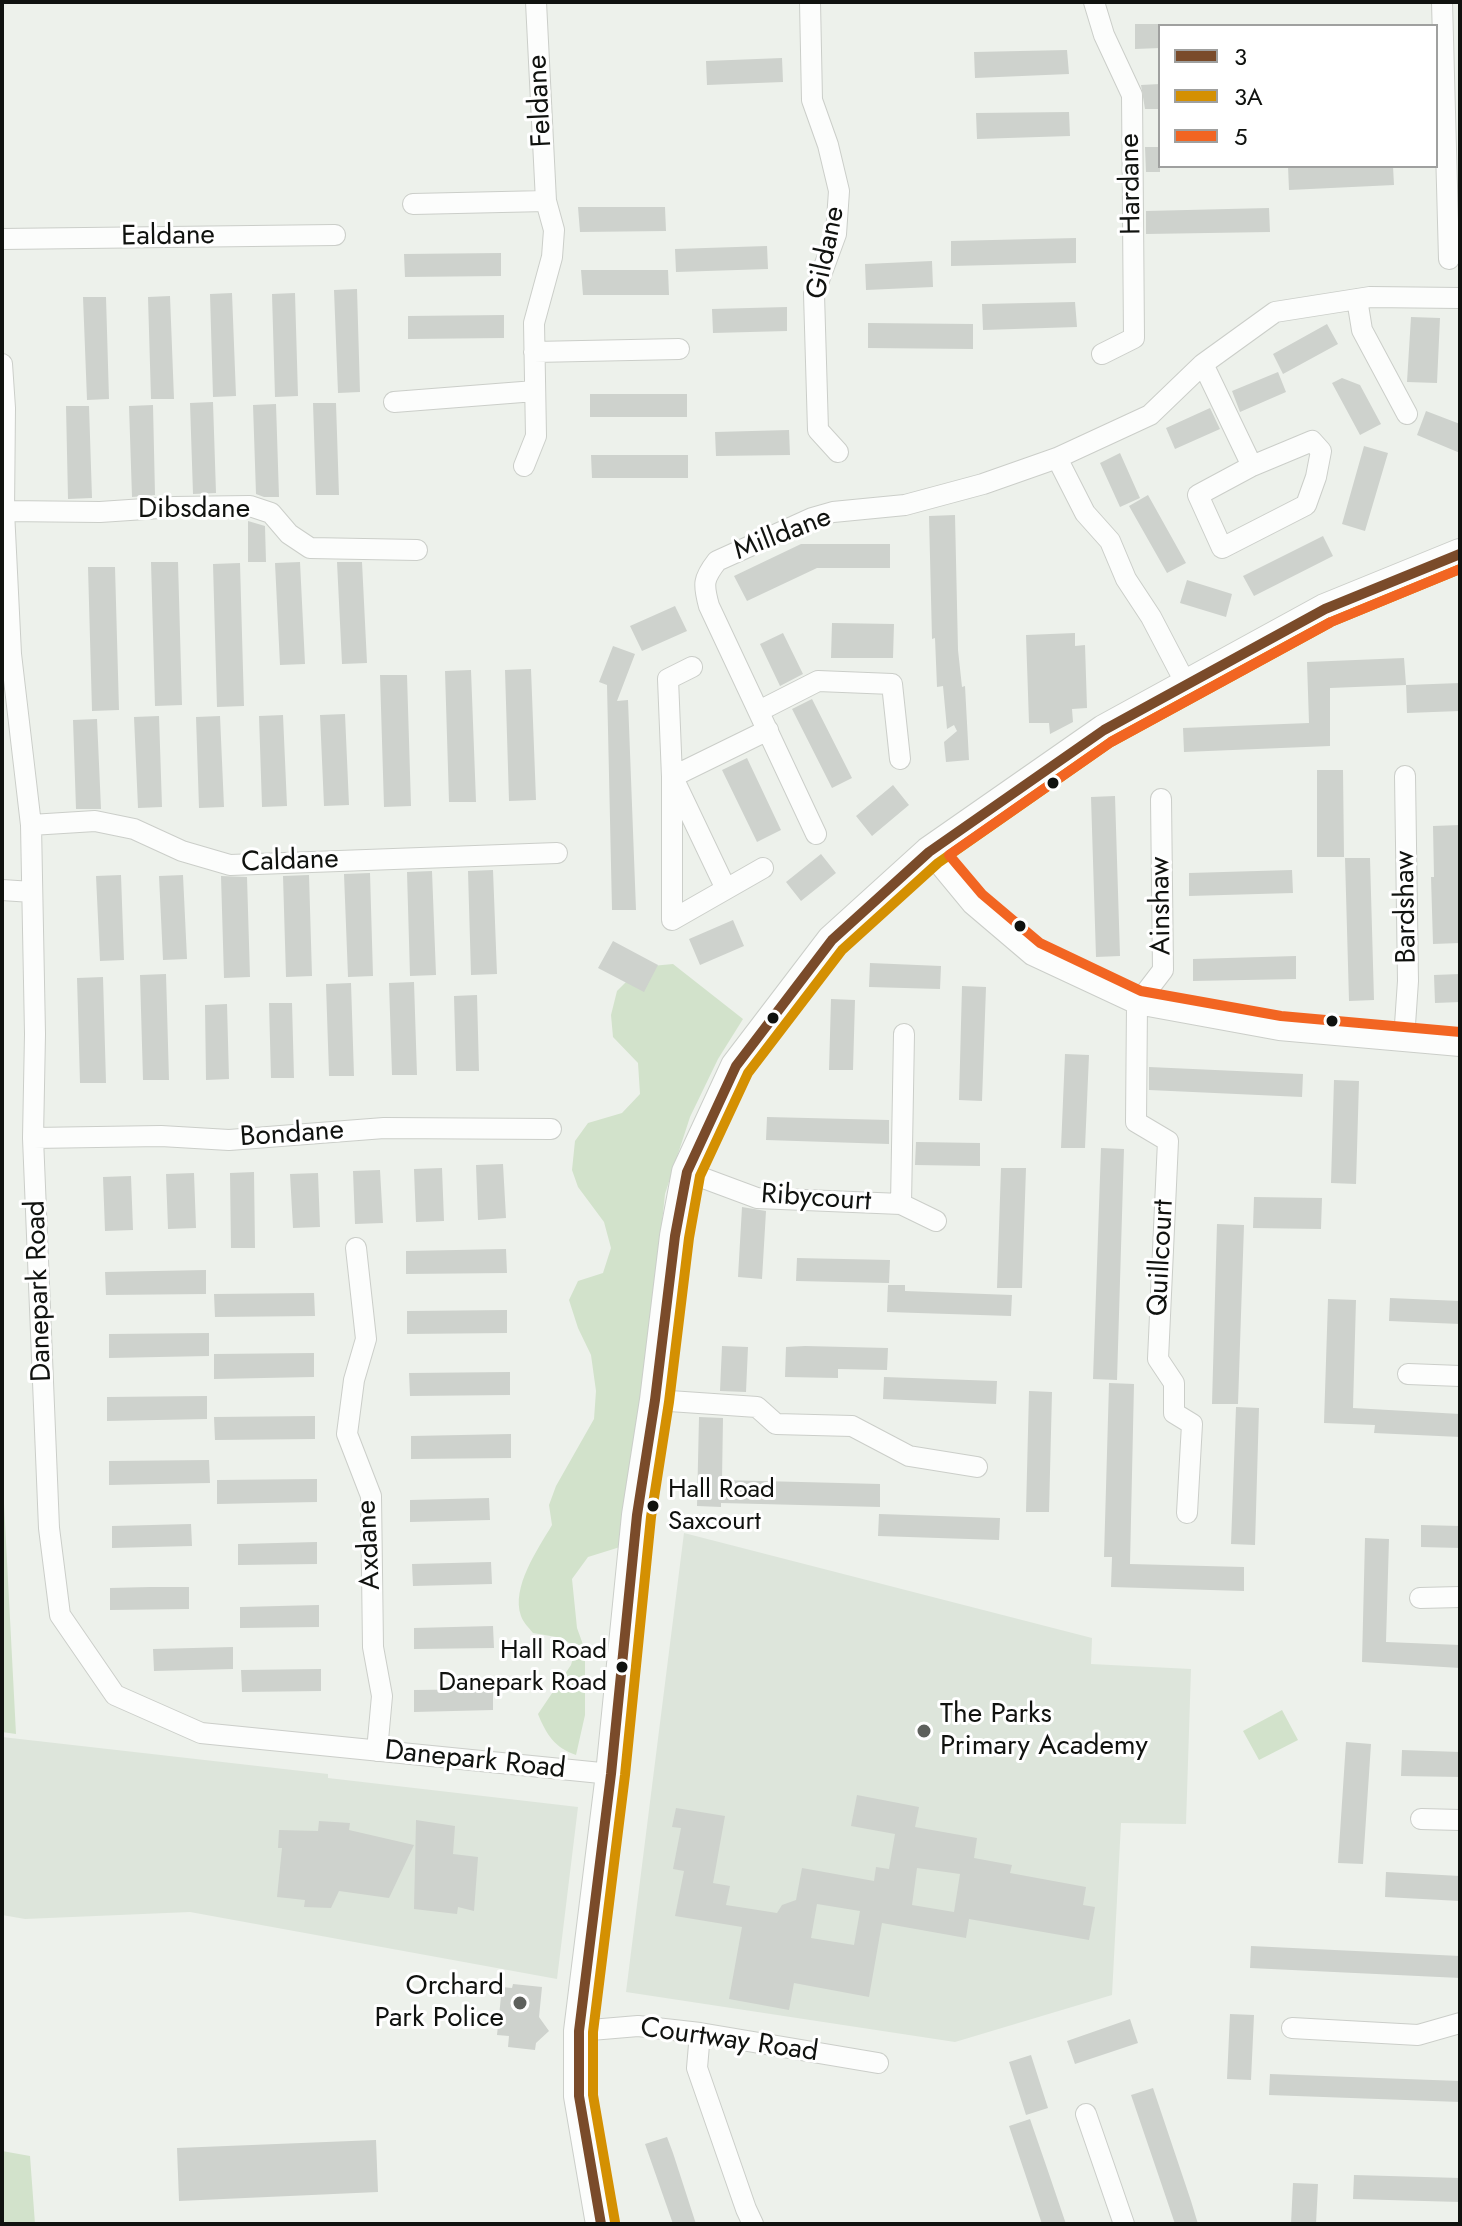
<!DOCTYPE html>
<html>
<head>
<meta charset="utf-8">
<style>
  body { margin:0 }
  #map { position:relative; width:1462px; height:2226px; overflow:hidden; background:#edf1eb; font-family:Jost,sans-serif }
  canvas { display:block }
  .frame { position:absolute; inset:0; border:4px solid #10120f; pointer-events:none }
  .legend { position:absolute; left:1158px; top:24px; width:280px; height:144px; box-sizing:border-box; background:#fff; border:2px solid #9fa09f; margin:0; padding:10px 14px; list-style:none; font-size:24px; color:#10120f }
  .legend li { display:flex; align-items:center; gap:16px; height:40px }
  .legend b { width:40px; border:2px solid #9fa09f }
</style>
</head>
<body>
<div id="map">
<canvas width="1462" height="2226"></canvas>
<div class="frame"></div>
<ul class="legend">
<li><b style="height:10px;background:#7a4b2a"></b>3</li>
<li><b style="height:10px;background:#d49002"></b>3A</li>
<li><b style="height:10px;background:#f26522"></b>5</li>
</ul>
</div>
<script>
const ctx = document.querySelector('canvas').getContext('2d');
ctx.lineJoin = 'round';
function fillPath(path, color) { ctx.fillStyle = color; ctx.fill(path, 'evenodd'); }
function trace(path, color, width, dash) { ctx.strokeStyle = color; ctx.lineWidth = width; ctx.lineCap = dash ? 'butt' : 'round'; ctx.setLineDash(dash || []); ctx.stroke(path); }
function label(font, color, halo, rows, align = 'center') {
  ctx.font = font + ' Jost,sans-serif'; ctx.lineWidth = 6; ctx.setLineDash([]); ctx.textBaseline = 'middle'; ctx.strokeStyle = halo; ctx.fillStyle = color; for (const [text, x, y, turn = 0] of rows) {
    ctx.save(); ctx.translate(x, y); ctx.rotate((+turn || 0) * Math.PI / 180); ctx.textAlign = isNaN(turn) ? turn : align; if (halo) ctx.strokeText(text, 0, 0); ctx.fillText(text, 0, 0); ctx.restore();
  }
}
const built = new Path2D(`
  M684,1533L1092,1638L1091,1664L1191,1669L1186,1824L1121,1823L1112,1995L955,2042L626,1992Z
  M2,1737L328,1774V1778L578,1807L557,1979L190,1912L25,1919L2,1915Z`);
const green = new Path2D(`
  M673,964L743,1019L718,1059L690,1117L665,1194L646,1379L620,1547L588,1557L572,1579L577,1628L585,1650V1715L576,1755C555,1748 546,1734 538,1714L571,1665L576,1648L562,1638L533,1633C529,1628 523,1622 521,1616C511,1587 538,1549 552,1525L549,1505L556,1486L594,1419L596,1391L591,1355L578,1328L569,1300L578,1281L603,1273L611,1248L604,1222L578,1187L572,1170L575,1141L588,1123L622,1113L640,1094L638,1063L613,1037L611,1015L617,991L641,967Z
  M2,1465L16,1734L2,1732Z
  M1282,1710L1298,1740L1259,1760L1243,1731Z
  M2,2151L30,2156L35,2224H2Z`);
const building = new Path2D(`
  M1135,24H1160V48L1135,49Z
  M1067,50L1069,74L975,78L974,52Z
  M782,58L783,82L707,85L706,61Z
  M1160,84V109H1145L1141,85Z
  M1069,112L1070,136L977,139L976,113Z
  M1145,147H1160V172H1146Z
  M1288,166H1393L1394,185L1289,190Z
  M578,207H665L666,231L580,232Z
  M1269,208L1270,232L1146,234V211Z
  M1076,238V263L951,266V241Z
  M767,246L768,269L676,272L675,249Z
  M501,253V276L405,277L404,254Z
  M932,261L933,287L866,290L865,264Z
  M581,270H668L669,295H583Z
  M357,289L360,392L338,393L334,290Z
  M232,293L236,396L213,397L210,294Z
  M295,293L298,396L275,397L272,294Z
  M170,296L174,399H151L148,297Z
  M83,297H106L109,399L87,400Z
  M1075,302L1077,327L983,330L982,304Z
  M787,307V331L713,333L712,309Z
  M504,315V338L408,339V316Z
  M1411,317L1440,318L1437,383L1407,382Z
  M868,323L973,324V349L868,348Z
  M1327,324L1338,344L1283,374L1273,354Z
  M1278,372L1286,392L1240,412L1232,391Z
  M1342,378L1360,385L1381,424L1360,435L1332,383Z
  M590,394H687V417H590Z
  M213,402L216,493L193,494L190,403Z
  M313,403H336L339,495H316Z
  M276,404L279,497H264L256,494L253,405Z
  M153,405L155,495L132,497L129,406Z
  M66,406H89L92,498L68,499Z
  M1210,408L1220,429L1175,449L1166,428Z
  M1426,411L1460,424V453L1417,435Z
  M789,430L790,455L716,456L715,432Z
  M1364,446L1388,453L1365,531L1342,524Z
  M1120,453L1140,498L1120,507L1100,463Z
  M591,455H688V478H592Z
  M1148,495L1186,563L1167,573L1129,506Z
  M955,515L958,650L962,687L965,686L969,760L946,762L944,742L957,731L954,725L947,729L943,686L937,687L935,638L932,639L929,516Z
  M248,521L265,526L266,562H248Z
  M1323,536L1333,556L1254,596L1243,576Z
  M801,544H890V568H817L747,601L734,576Z
  M151,562H178L182,705L155,706Z
  M300,562L305,664L280,665L275,563Z
  M337,562H362L367,663L342,664Z
  M240,563L244,706L217,707L213,564Z
  M88,567H115L119,710L92,711Z
  M1187,580L1232,594L1226,617L1180,603Z
  M675,606L687,631L642,651L630,626Z
  M832,623L894,624L893,658H831Z
  M783,633L803,674L780,686L760,644Z
  M1075,633V646L1085,645L1087,708L1072,709L1073,722L1050,734L1049,723H1029L1026,635Z
  M613,646L635,654L617,701L628,700L636,910H612L607,685L599,682Z
  M1404,658L1406,685L1330,688V746L1184,752L1183,728L1309,723L1307,662Z
  M531,669L536,800L509,801L505,670Z
  M471,670L476,802H449L445,671Z
  M380,675H407L411,806L384,807Z
  M1460,683V711L1407,713L1406,685Z
  M812,699L852,778L832,788L792,709Z
  M345,714L349,805L324,806L320,715Z
  M283,715L287,806L262,807L259,716Z
  M159,716L162,807L138,808L134,717Z
  M220,716L224,807L199,808L196,717Z
  M97,719L101,809H76L73,720Z
  M747,758L781,830L757,842L722,770Z
  M1317,770H1343L1344,857H1317Z
  M893,785L909,805L872,836L856,816Z
  M1115,796L1120,956L1096,957L1091,797Z
  M1460,825V943L1433,944L1431,877H1434L1433,826Z
  M821,854L836,873L801,901L786,882Z
  M1345,858H1370L1374,1000L1349,1001Z
  M493,870L497,974L471,975L468,871Z
  M1292,870L1293,893L1189,896V873Z
  M432,871L436,975L410,976L407,872Z
  M370,873L373,976L348,977L344,874Z
  M121,875L124,960L100,961L96,876Z
  M183,875L187,959L163,960L159,876Z
  M309,875L312,976L286,977L283,876Z
  M221,876L247,877L250,977L224,978Z
  M733,920L744,946L700,965L689,939Z
  M613,941L658,965L644,992L598,968Z
  M1296,956V979L1193,981V959Z
  M870,963L941,966L940,989L869,987Z
  M166,974L169,1080H143L140,975Z
  M1460,974V1002L1435,1003L1434,975Z
  M103,977L106,1083H80L77,978Z
  M414,982L417,1075H392L389,983Z
  M351,983L354,1076H329L326,984Z
  M962,986L986,987L982,1101L959,1100Z
  M477,995L479,1071H456L454,996Z
  M831,999L855,1000L853,1070H829Z
  M269,1003H292L294,1078H271Z
  M227,1004L229,1079L206,1080L205,1005Z
  M1065,1054L1089,1055L1085,1148H1061Z
  M1149,1067L1303,1074L1302,1097L1149,1090Z
  M1334,1080L1359,1081L1356,1184L1331,1183Z
  M767,1117L889,1120V1144L766,1140Z
  M916,1142L980,1143V1166L915,1165Z
  M1101,1148L1124,1149L1117,1380L1093,1379Z
  M503,1164L506,1218L478,1220L476,1165Z
  M442,1168L444,1221L416,1222L414,1169Z
  M1001,1168H1026L1022,1288H997Z
  M380,1170L383,1223L355,1224L353,1171Z
  M254,1172L255,1248H231L230,1173Z
  M194,1173L196,1228L168,1229L166,1174Z
  M318,1173L320,1227L293,1228L290,1174Z
  M131,1176L133,1230L105,1231L103,1177Z
  M1254,1197L1322,1198L1321,1229L1253,1228Z
  M742,1207L766,1211L762,1279L738,1277Z
  M1217,1224L1244,1225L1238,1404H1212Z
  M506,1249L507,1273L406,1274V1251Z
  M797,1258L890,1260L889,1283L796,1281Z
  M206,1270V1294L106,1295L105,1272Z
  M888,1285H905V1291L1012,1295L1011,1316L887,1312Z
  M314,1293L315,1316L215,1317L214,1294Z
  M1390,1298L1460,1301V1324L1389,1321Z
  M1328,1299L1356,1300L1353,1408L1460,1414V1437L1374,1433L1375,1425L1324,1423Z
  M507,1310V1333L407,1334V1311Z
  M209,1333V1356L109,1358V1334Z
  M722,1346L748,1347L746,1392L720,1391Z
  M805,1346L888,1348L887,1370L838,1369V1378L785,1377L786,1347Z
  M314,1353V1377L214,1379V1354Z
  M510,1372V1395L410,1396L409,1373Z
  M884,1377L997,1381L996,1404L883,1399Z
  M1109,1383L1134,1384L1130,1564L1244,1567V1591L1111,1587L1112,1557H1104Z
  M1029,1391L1052,1392L1049,1512H1026Z
  M207,1396V1419L107,1421V1397Z
  M1236,1407L1259,1408L1255,1545L1231,1544Z
  M315,1416V1439L215,1440L214,1417Z
  M699,1417L723,1418L722,1480L880,1484V1507L721,1503V1507L697,1506Z
  M511,1434V1458L411,1459V1436Z
  M209,1460L210,1483L109,1485V1461Z
  M317,1479V1502L217,1504V1480Z
  M489,1498L490,1520L410,1522V1500Z
  M879,1514L1000,1518L999,1540L878,1536Z
  M191,1524L192,1546L112,1548V1526Z
  M1421,1525L1460,1526V1548L1421,1547Z
  M1365,1538L1389,1539L1386,1642L1460,1645V1668L1362,1662Z
  M317,1542V1564L238,1565V1544Z
  M491,1562L492,1584L413,1586L412,1564Z
  M150,1587H189V1609L110,1610V1588Z
  M319,1605V1627L240,1628V1607Z
  M493,1626L494,1648L414,1649V1628Z
  M233,1647V1669L154,1671L153,1649Z
  M321,1669V1691L242,1692L241,1670Z
  M493,1689V1710L414,1712V1690Z
  M1346,1742L1371,1744L1363,1864L1338,1863Z
  M1402,1750L1460,1752V1777L1401,1776Z
  M857,1795L919,1807L915,1827L977,1838L974,1858L1012,1865L1010,1873L1086,1887L1083,1905L1095,1907L1089,1940L969,1919L966,1938L882,1923L869,1997L794,1983L789,2010L729,1999L742,1927L675,1916L684,1871L673,1869L681,1828L672,1827L676,1808L725,1816L713,1883L730,1886L726,1905L777,1913L782,1905L796,1900L802,1868L874,1881L876,1867L889,1869L895,1834L851,1826ZM917,1868L960,1874L954,1912L912,1905ZM817,1904L860,1911L854,1945L811,1938Z
  M416,1820L455,1826L453,1854L478,1857L474,1911L458,1907L457,1914L414,1909Z
  M319,1821L350,1823L349,1830L414,1845L389,1898L339,1891L331,1908L304,1907L305,1900L277,1897L282,1848H278L279,1830L318,1831Z
  M1386,1872L1460,1876V1901L1385,1897Z
  M1251,1946L1460,1956V1978L1250,1968Z
  M513,1984L542,1987L539,2017L549,2031L536,2043L535,2050L508,2047L509,2036L497,2035L502,1987L512,1988Z
  M1230,2014L1254,2015L1251,2080L1227,2079Z
  M1130,2019L1138,2043L1075,2064L1067,2041Z
  M1031,2055L1048,2108L1026,2115L1009,2062Z
  M1270,2074L1460,2081V2102L1269,2095Z
  M1153,2088L1191,2201L1198,2224H1175L1157,2171L1131,2095Z
  M1030,2119L1049,2174L1066,2224H1042L1009,2126Z
  M667,2137L673,2153L696,2224H673L645,2144Z
  M376,2140L378,2192L179,2201L177,2148Z
  M1354,2175L1460,2178V2202L1353,2199Z
  M1293,2183L1318,2184L1316,2224H1291Z`);
const street = new Path2D(`
  M810,2L812,100L828,145L839,191L836,234L814,294L818,430L838,452
  M1094,2L1104,35L1132,95L1134,338L1102,354
  M1442,2L1449,259
  M413,204L546,201
  M2,239L335,235
  M1357,299L1362,330L1407,414
  M534,352L679,349
  M2,364L5,408L4,511L11,654L31,825L35,1034L33,1138L49,1528L60,1615L115,1695L201,1733L611,1774
  M1203,364L1252,466L1198,495L1222,548L1306,505L1316,477L1321,451L1312,441L1252,466
  M394,402L535,391
  M1057,458L1085,513L1110,541L1126,579L1151,617L1186,684
  M524,466L536,436L534,323L552,257L554,230L546,201L536,2
  M4,511L100,512L174,507L250,506L271,513L289,534L310,548L417,550
  M692,667L668,679L672,777L768,730
  M759,711L818,681L892,684L900,759
  M672,777V920L763,868
  M676,784L726,889
  M31,825L95,821L134,829L182,851L230,865L557,853
  M816,834L709,606C703,584 703,579 717,561L812,518L833,512L905,505L983,484L1057,458L1150,415L1203,364L1275,312L1370,297L1460,298
  M929,852L972,904L1032,955L1137,1004L1279,1030L1460,1046
  M2,890L32,892
  M1137,1004L1136,1122L1168,1141L1158,1359L1174,1383V1413L1192,1424L1187,1513
  M1137,1004L1163,970L1161,799
  M1404,1039L1408,981L1405,776
  M33,1138L161,1136L229,1140L384,1128L551,1129
  M687,1172L757,1198L901,1204L936,1221
  M901,1204L904,1034
  M356,1248L366,1339L354,1380L347,1434L371,1496L373,1647L382,1696L377,1751
  M1408,1374L1460,1376
  M655,1400L757,1407L776,1424L852,1426L909,1456L977,1467
  M1420,1598L1460,1597
  M1421,1819L1460,1820
  M1292,2028L1418,2035L1460,2023
  M579,2031L638,2026L700,2033L878,2063
  M700,2033L697,2068L746,2209L753,2224
  M1086,2114L1124,2224`);
const secondary = new Path2D(`
  M601,2224L579,2096V2031L611,1774L637,1515L655,1400L675,1236L687,1172L736,1066L832,940L929,852L1104,730L1325,609L1460,554`);
const bus1 = new Path2D(`
  M601,2224L579,2096V2031L611,1774L637,1515L655,1400L675,1236L687,1172L736,1066L832,940L929,852L1104,730L1325,609L1460,554`);
const bus2 = new Path2D(`
  M615,2222L593,2095V2032L625,1775L651,1517L669,1402L689,1238L700,1176L748,1073L842,950L938,863L1111,742L1331,622L1460,569`);
const bus3 = new Path2D(`
  M1460,569L1331,622L1111,742L949,855L982,894L1040,943L1141,991L1281,1016L1460,1032`);
const markers = [
  [1053,783,7,"#10120f"],
  [1020,926,7,"#10120f"],
  [773,1018,7,"#10120f"],
  [1332,1021,7,"#10120f"],
  [653,1506,7,"#10120f"],
  [622,1667,7,"#10120f"],
  [924,1731,8,"#5d605c"],
  [520,2003,8,"#5d605c"]
];
const busNames = [
  ["Hall Road",668,1491],
  ["Saxcourt",668,1523],
  ["Hall Road",607,1652,"right"],
  ["Danepark Road",607,1684,"right"]
];
const streetNames = [
  ["Feldane",541,101,-93],
  ["Hardane",1132,184,-91],
  ["Ealdane",168,237,-1],
  ["Gildane",827,253,-78],
  ["Dibsdane",194,510],
  ["Milldane",783,535,-21],
  ["Caldane",290,862,-2],
  ["Ainshaw",1162,906,-91],
  ["Bardshaw",1407,907,-91],
  ["Bondane",292,1135,-4],
  ["Ribycourt",816,1199,4],
  ["Quillcourt",1162,1258,-87],
  ["Danepark Road",40,1291,-92],
  ["Axdane",370,1545,-93],
  ["Danepark Road",475,1761,6],
  ["Courtway Road",729,2041,8]
];
const poiNames = [
  ["The Parks",940,1715],
  ["Primary Academy",940,1747],
  ["Orchard",504,1987,"right"],
  ["Park Police",504,2019,"right"]
];
fillPath(built, '#dde5db');
fillPath(green, '#d2e2cb');
fillPath(building, '#ced2cd');
trace(street, '#cbcec9', 22);
trace(secondary, '#cbcec9', 32);
trace(street, '#fcfdfc', 20);
trace(secondary, '#fcfdfc', 30);
trace(bus1, '#7a4b2a', 10);
trace(bus2, '#d49002', 10);
trace(bus3, '#f26522', 10);
for (const [x, y, r, color] of markers) { const dot = new Path2D(); dot.arc(x, y, r, 0, 2 * Math.PI); ctx.fillStyle = color; ctx.fill(dot); trace(dot, '#fff', 3); }
label('26px', '#10120f', '#fff', busNames, 'left');
label('28px', '#10120f', '#fff', streetNames);
label('28px', '#10120f', '#fff', poiNames, 'left');
</script>
</body>
</html>
